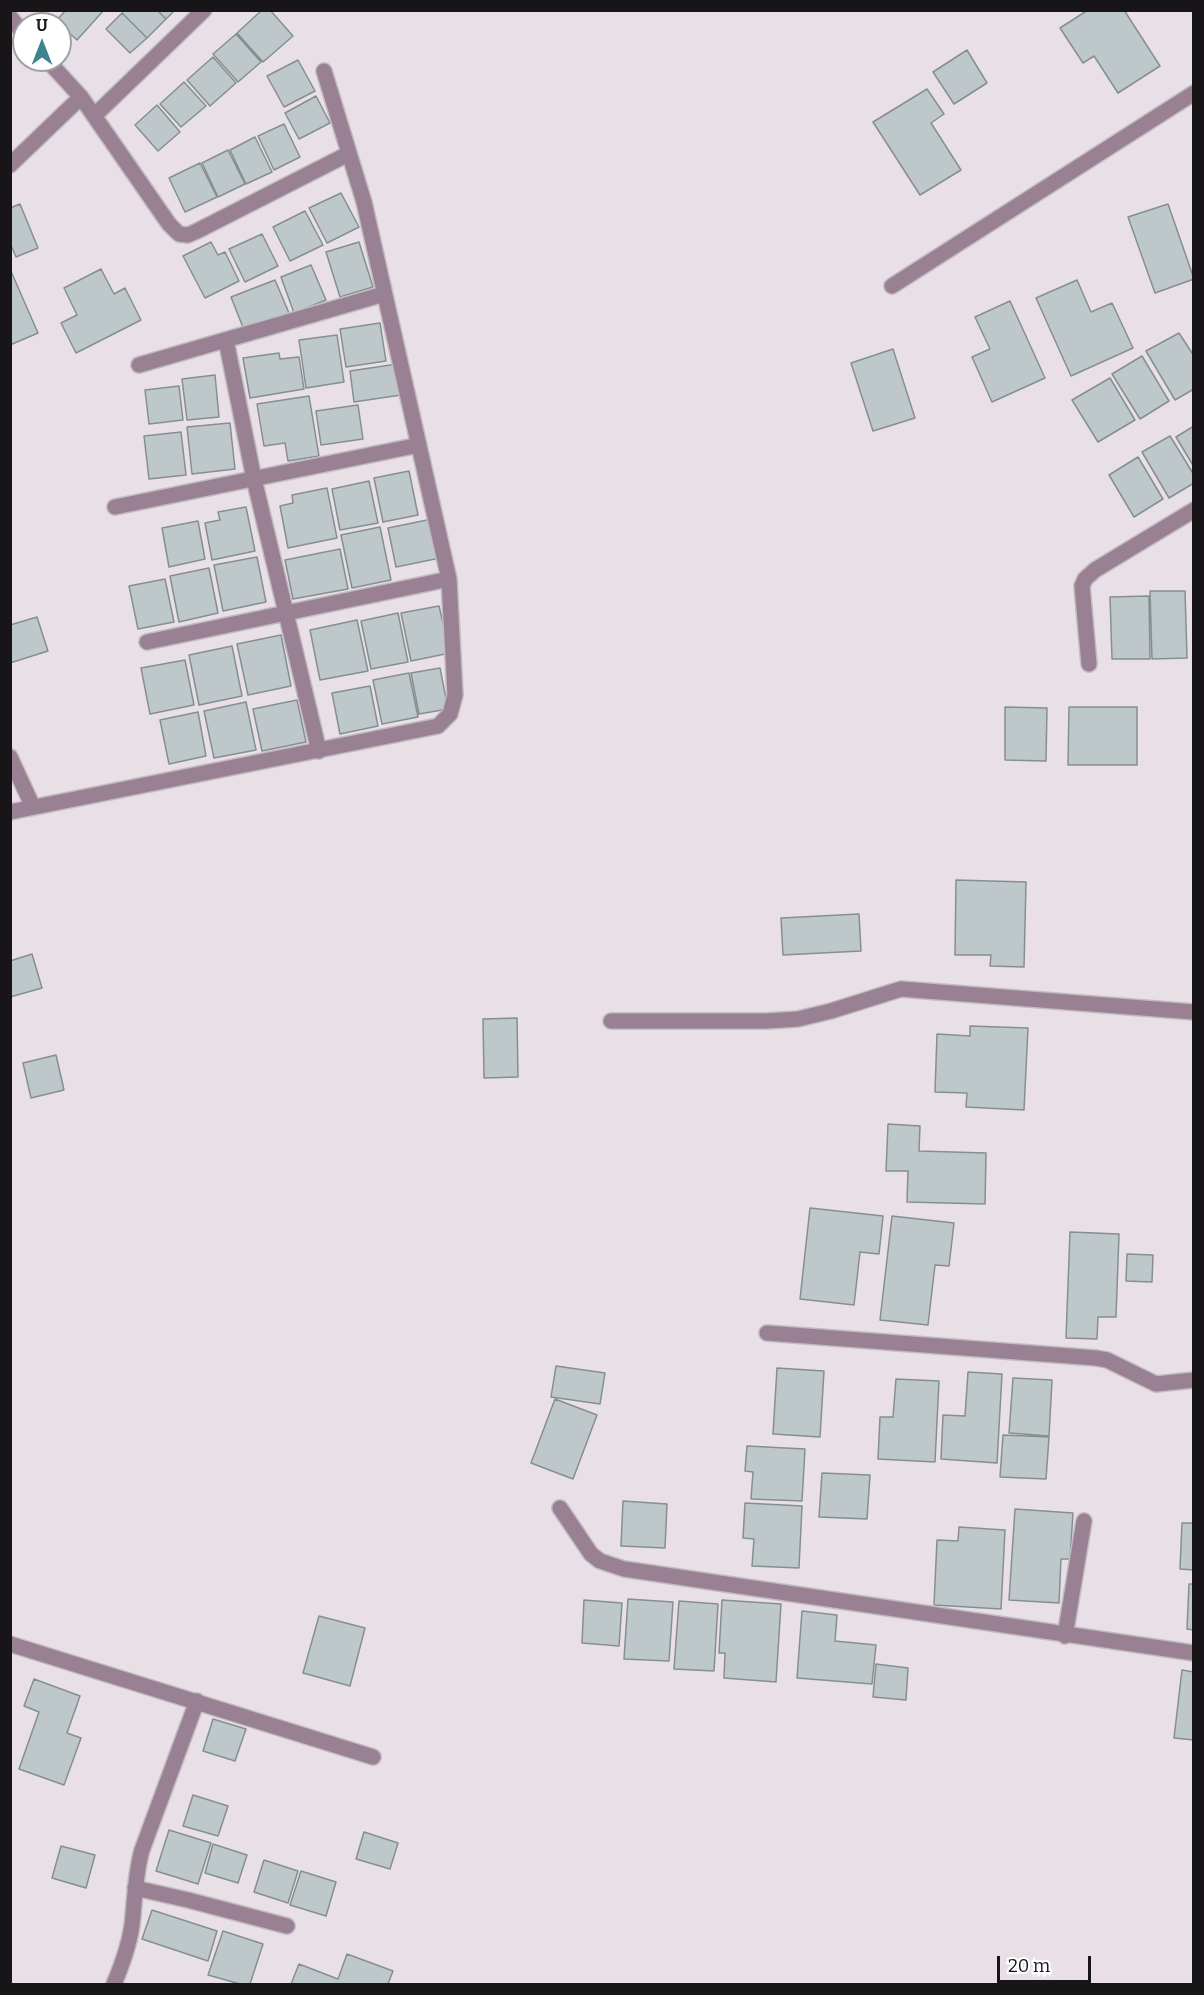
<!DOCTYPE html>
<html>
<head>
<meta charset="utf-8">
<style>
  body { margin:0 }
  #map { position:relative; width:1204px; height:1995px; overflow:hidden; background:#e8e0e6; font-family:Bitter,serif }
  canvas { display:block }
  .frame { position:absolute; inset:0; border:12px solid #171517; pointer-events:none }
  .north { position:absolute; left:12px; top:12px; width:60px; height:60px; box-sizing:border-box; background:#fff; border:2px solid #a2a1a2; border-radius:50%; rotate:0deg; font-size:16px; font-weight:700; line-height:24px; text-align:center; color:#171517 }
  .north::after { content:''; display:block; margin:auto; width:21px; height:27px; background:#3e838f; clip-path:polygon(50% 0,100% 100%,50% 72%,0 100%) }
  .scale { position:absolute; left:997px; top:1956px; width:94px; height:27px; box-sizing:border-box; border:3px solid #171517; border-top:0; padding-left:8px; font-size:18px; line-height:21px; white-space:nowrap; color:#171517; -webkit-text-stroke:4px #fff; paint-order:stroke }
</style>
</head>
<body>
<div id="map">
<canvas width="1204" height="1995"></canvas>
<div class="frame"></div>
<div class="north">U</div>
<div class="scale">20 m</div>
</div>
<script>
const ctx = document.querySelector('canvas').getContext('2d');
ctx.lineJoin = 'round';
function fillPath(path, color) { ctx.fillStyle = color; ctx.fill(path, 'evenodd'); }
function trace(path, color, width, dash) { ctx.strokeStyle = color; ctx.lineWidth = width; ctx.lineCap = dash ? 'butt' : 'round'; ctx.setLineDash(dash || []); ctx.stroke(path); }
const building = new Path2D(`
  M66,10H104L77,40L56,21Z
  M124,10H157L166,19L147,38L122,13Z
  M157,10H175L166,19Z
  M262,10H270L293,36L263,62L237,33Z
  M1088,10H1124L1160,66L1118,93L1094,56L1083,63L1060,28Z
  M122,13L147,38L130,53L106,29Z
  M236,34L261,62L238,82L213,54Z
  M967,50L987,83L954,104L933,72Z
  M213,57L236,83L210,106L187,80Z
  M298,60L315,91L284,107L267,76Z
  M184,82L206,106L181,127L160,104Z
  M927,89L944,114L931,123L961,170L920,195L873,122Z
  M316,96L330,123L299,139L285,113Z
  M157,105L180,132L158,151L135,125Z
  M284,124L300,157L274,170L258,136Z
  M255,137L272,172L246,184L230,150Z
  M228,150L245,184L218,197L202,163Z
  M200,163L217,197L185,212L169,178Z
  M341,193L359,227L327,243L309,208Z
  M20,204L38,248L16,257L10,243V208Z
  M1168,204L1194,279L1155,293L1128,217Z
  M305,211L323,245L290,261L273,227Z
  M262,234L278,266L245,282L229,249Z
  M211,242L218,255L225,252L239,281L205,298L183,256Z
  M359,242L373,287L340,297L326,252Z
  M311,265L326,300L294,313L281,277Z
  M10,269L38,333L10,345Z
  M101,269L114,294L125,288L141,320L76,353L61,323L77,315L64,288Z
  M275,280L289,313L244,330L231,297Z
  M1077,280L1091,312L1112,303L1133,348L1071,376L1036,298Z
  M1010,301L1045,378L992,402L972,357L990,349L975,317Z
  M380,323L386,361L346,367L340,329Z
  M1179,333L1194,356V389L1175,400L1146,351Z
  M337,335L344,382L306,388L299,340Z
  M893,349L915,418L873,431L851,363Z
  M279,353L280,359L299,357L304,389L250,398L243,358Z
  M1142,356L1169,401L1140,419L1112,374Z
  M397,364L401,395L354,402L350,371Z
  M215,375L219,417L187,420L182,379Z
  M1110,378L1135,420L1098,442L1072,400Z
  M179,386L183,420L149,424L145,390Z
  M309,396L319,456L288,461L285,443L264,446L257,404Z
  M358,405L363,439L321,445L316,411Z
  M230,423L235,469L192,474L187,427Z
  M1194,426V467L1176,437Z
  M181,432L186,475L149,479L144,436Z
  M1170,436L1194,475V483L1169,498L1142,452Z
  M1138,457L1163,499L1134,517L1109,475Z
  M409,471L418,515L383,522L374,478Z
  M369,481L378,523L340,530L332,489Z
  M327,488L337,538L288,548L280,506L293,503L292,495Z
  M246,507L255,551L212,560L205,523L220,520L218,512Z
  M432,519L440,558L396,567L388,528Z
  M198,521L205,559L169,567L162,528Z
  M380,527L391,580L352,588L341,535Z
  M340,549L348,589L293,599L285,560Z
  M257,557L266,602L223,611L214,565Z
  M209,568L218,613L179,622L170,576Z
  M165,579L174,622L138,629L129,586Z
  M1150,591H1185L1187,658L1152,659Z
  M1149,596L1150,659H1112L1110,597Z
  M439,606L450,653L411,661L401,613Z
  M398,613L408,662L371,669L361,621Z
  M37,617L48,651L10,663V625Z
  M357,620L368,671L320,680L310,630Z
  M281,635L291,686L248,695L237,644Z
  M232,646L242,696L199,705L189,655Z
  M185,660L194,705L150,714L141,668Z
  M440,668L448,709L419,714L411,673Z
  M409,673L418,717L382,724L373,680Z
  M370,686L378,726L340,734L332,693Z
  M297,700L306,742L262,751L253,709Z
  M246,702L256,750L214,758L204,711Z
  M1005,707L1047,708L1046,761L1005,760Z
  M1069,707H1137V765H1068Z
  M198,712L206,756L169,764L160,720Z
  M956,880L1026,882L1024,967L990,966L991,955H955Z
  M859,914L861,951L783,955L781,918Z
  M32,954L42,988L10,997V961Z
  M517,1018L518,1077L484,1078L483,1019Z
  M970,1026L1028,1028L1024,1110L966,1107L967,1093L935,1092L937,1034L970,1036Z
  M56,1055L64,1090L31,1098L23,1063Z
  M888,1124L920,1126L919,1151L986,1153L985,1204L907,1202L908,1171H886Z
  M810,1208L883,1216L879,1254L860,1252L854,1305L800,1299Z
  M892,1216L954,1223L949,1266L935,1265L928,1325L880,1320Z
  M1070,1232L1119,1234L1116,1317H1098L1097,1339L1066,1338Z
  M1127,1254L1153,1255L1152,1282L1126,1281Z
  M556,1366L605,1373L600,1404L551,1397Z
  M777,1368L824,1371L820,1437L773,1434Z
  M968,1372L1002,1374L997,1463L941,1459L943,1415L965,1416Z
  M1013,1378L1052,1380L1049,1436L1009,1433Z
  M896,1379L939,1381L935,1462L878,1459L880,1417H893Z
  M555,1399L597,1415L573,1479L531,1463Z
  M1003,1435L1049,1437L1046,1479L1000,1477Z
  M747,1446L805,1449L802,1501L751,1499L753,1472L745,1471Z
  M822,1473L870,1475L867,1519L819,1517Z
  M623,1501L667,1504L665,1548L621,1546Z
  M745,1503L802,1506L799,1568L752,1566L754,1539L743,1538Z
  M1015,1509L1073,1513L1070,1559H1061L1059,1603L1009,1600Z
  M1182,1523H1194V1570L1180,1569Z
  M959,1527L1005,1530L1001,1609L934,1605L937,1540L958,1541Z
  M1189,1584H1194V1630L1187,1629Z
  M628,1599L673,1602L669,1661L624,1659Z
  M584,1600L622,1603L619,1646L582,1643Z
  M722,1600L781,1604L776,1682L724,1678L725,1653H719Z
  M679,1601L718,1604L714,1671L674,1669Z
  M802,1611L837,1615L835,1641L876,1645L872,1684L797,1678Z
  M319,1616L365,1628L350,1686L303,1673Z
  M876,1664L908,1668L906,1700L873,1697Z
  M1182,1670L1194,1672V1740L1174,1738Z
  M34,1679L80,1696L67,1733L81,1738L64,1785L19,1769L39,1712L24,1706Z
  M213,1719L246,1729L235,1761L203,1751Z
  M193,1795L228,1806L218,1836L183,1826Z
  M169,1830L211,1843L198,1884L156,1871Z
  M364,1832L398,1843L390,1869L356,1859Z
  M213,1844L247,1855L238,1883L205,1873Z
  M61,1846L95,1855L86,1888L52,1878Z
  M264,1860L298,1871L288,1903L254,1892Z
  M301,1871L336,1882L326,1916L290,1905Z
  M152,1910L217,1931L208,1961L142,1939Z
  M223,1931L263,1944L250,1984H240L208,1975Z
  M347,1954L393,1971L388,1984H291L299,1964L338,1979Z`);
const street = new Path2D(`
  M10,17L24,34
  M47,60L81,97L169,224L179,234L188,235L197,231L348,154
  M94,116L204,10
  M10,165L81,97
  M892,286L1194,93
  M226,340L254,479L319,751
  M139,365L384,294
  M115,507L419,445
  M147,642L449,579
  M1089,664L1082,586L1085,579L1095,570L1194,510
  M10,757L33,807
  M10,812L438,726L450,714L455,695L449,579L364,202L324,71
  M611,1021H767L798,1019L831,1011L901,989L1194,1012
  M767,1333L1096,1358L1107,1360L1156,1384L1194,1380
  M560,1508L591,1554L600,1561L624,1569L1194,1653
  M1065,1636L1084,1521
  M10,1644L373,1757
  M135,1888L188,1900L287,1926
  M114,1984C122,1965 129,1946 132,1925C135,1900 135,1874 142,1850L197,1701`);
fillPath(building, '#bec8ca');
trace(building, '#868f90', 1.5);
trace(street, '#c2bbc1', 18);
trace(street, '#998193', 15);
</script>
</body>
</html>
